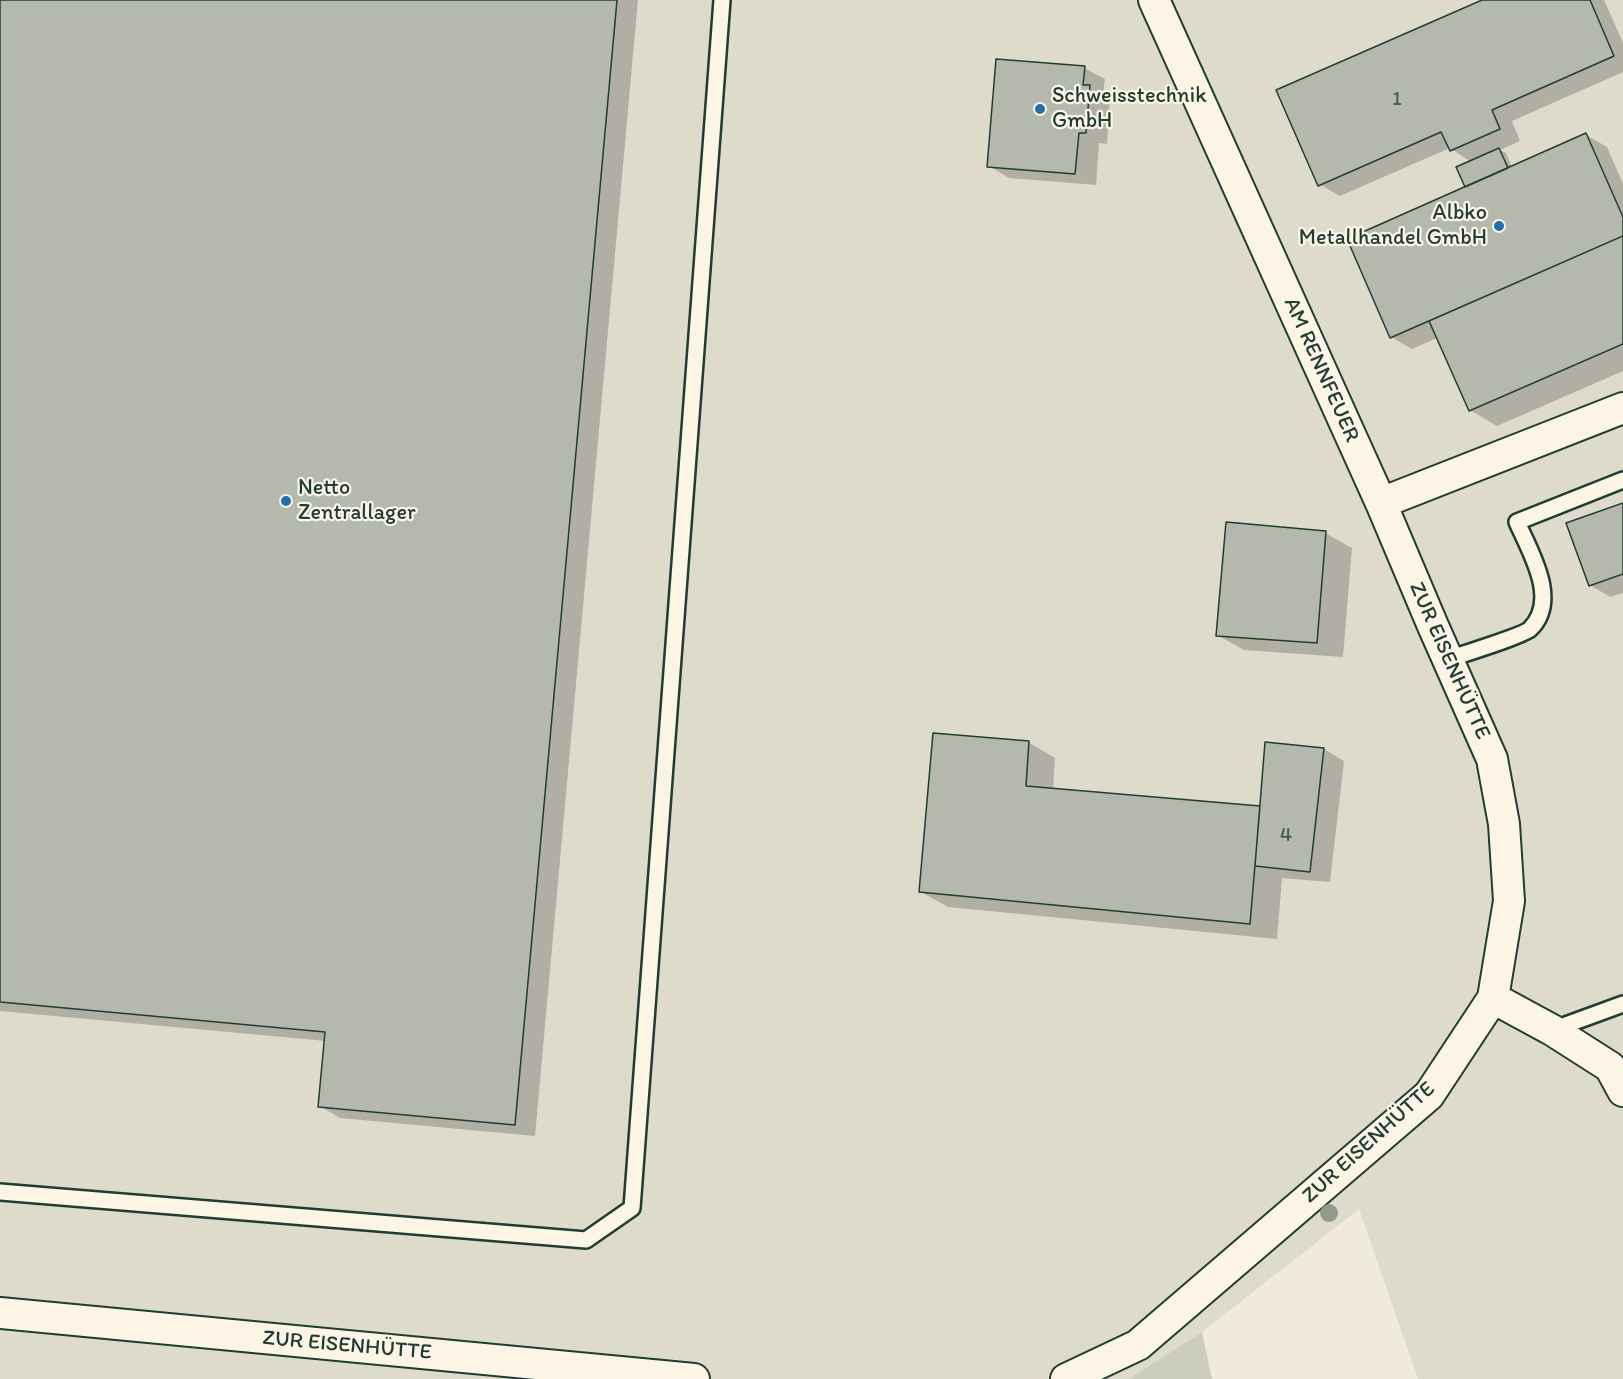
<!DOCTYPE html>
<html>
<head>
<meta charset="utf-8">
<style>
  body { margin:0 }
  canvas { display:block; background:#efeada }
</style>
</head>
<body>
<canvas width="1623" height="1379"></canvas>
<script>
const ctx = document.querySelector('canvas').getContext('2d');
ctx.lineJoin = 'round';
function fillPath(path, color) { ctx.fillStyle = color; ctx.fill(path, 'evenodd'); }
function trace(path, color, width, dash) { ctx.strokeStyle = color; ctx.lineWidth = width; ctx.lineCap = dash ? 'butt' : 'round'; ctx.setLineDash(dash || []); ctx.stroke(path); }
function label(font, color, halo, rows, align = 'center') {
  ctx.font = font + ' Itim,sans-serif'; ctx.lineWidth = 4.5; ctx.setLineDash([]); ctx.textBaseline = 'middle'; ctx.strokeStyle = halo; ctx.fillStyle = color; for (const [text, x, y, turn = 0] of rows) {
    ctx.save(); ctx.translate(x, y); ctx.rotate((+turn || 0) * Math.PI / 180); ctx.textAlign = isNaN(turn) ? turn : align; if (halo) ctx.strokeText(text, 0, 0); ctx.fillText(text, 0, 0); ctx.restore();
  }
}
const built = new Path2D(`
  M0,0H1623V1379H1418L1359,1209L1202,1332L1129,1379H0Z`);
const green = new Path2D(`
  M1202,1332L1212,1379H1129Z`);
const shadow = new Path2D(`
  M0,0H638L535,1136L340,1118L320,1106L326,1041L0,1011Z
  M1486,0H1604L1623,43V72L1512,121L1520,141L1500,150L1506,153L1512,168L1586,135L1607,147L1623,184V371L1497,426L1470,410L1437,338L1412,349L1391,337L1467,188L1471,162L1450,148L1340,196L1319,184Z
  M1084,68L1105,79L1103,94L1110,98L1107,144L1099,143L1096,185L1009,178L989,166Z
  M1623,505V593L1610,597L1590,585Z
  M1325,533L1352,548L1343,657L1244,650L1217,635Z
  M1028,742L1055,758L1053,790L1261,808L1324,749L1344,761L1330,882L1282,878L1277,939L948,907L921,892Z`);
const building = new Path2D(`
  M0,0H617L515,1125L318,1107L325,1032L0,1002Z
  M1482,0H1590L1614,56L1492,110L1500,129L1450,151L1441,132L1318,186L1276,90Z
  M996,59L1085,66L1083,85H1090L1086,133H1079L1075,174L987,167Z
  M1586,133L1623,217V236L1390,338L1347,239Z
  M1499,148L1508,168L1465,187L1456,167Z
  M1623,236V344L1469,411L1429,321Z
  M1623,503V574L1589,586L1566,523Z
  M1226,522L1326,531L1317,643L1216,636Z
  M933,733L1029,741L1026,786L1260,806L1250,924L919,892Z
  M1265,742L1324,748L1310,872L1255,866Z`);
const lane = new Path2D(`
  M1448,659C1461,655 1524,635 1530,629C1560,600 1530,552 1517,522L1623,480
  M1552,1030L1623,1004
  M0,1192L586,1240L632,1208L722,0`);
const street = new Path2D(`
  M1381,503L1623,408
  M1493,998L1552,1030L1610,1067L1623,1091
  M0,1313L694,1379
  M1066,1379L1138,1345L1429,1095L1493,998L1509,901L1504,824L1492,759L1433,626L1381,503L1154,0`);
const trees = [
  [1329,1213]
];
const markers = [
  [1040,109,6,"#1f6fb2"],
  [1499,226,6,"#1f6fb2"],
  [286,501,6,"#1f6fb2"]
];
const numberNames = [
  ["1",1397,100],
  ["4",1286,836]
];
const poiNames = [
  ["Schweisstechnik",1052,96],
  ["GmbH",1052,121],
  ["Albko",1487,213,"right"],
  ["Metallhandel GmbH",1487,238,"right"],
  ["Netto",298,488],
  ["Zentrallager",298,513]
];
const streetNames = [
  ["AM RENNFEUER",1321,370,66],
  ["ZUR EISENHÜTTE",1449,661,66],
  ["ZUR EISENHÜTTE",1369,1143,-42],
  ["ZUR EISENHÜTTE",347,1346,5]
];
fillPath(built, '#dedbcc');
fillPath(green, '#cccdbf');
fillPath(shadow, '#0003');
fillPath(building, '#b5b9ad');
trace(building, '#1f3d34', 1.5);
trace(lane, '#1f3d34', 20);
trace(street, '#1f3d34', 34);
trace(lane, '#fcf5e5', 15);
trace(street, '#fcf5e5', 30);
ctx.fillStyle = '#909b8e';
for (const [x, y] of trees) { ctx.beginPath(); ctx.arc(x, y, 9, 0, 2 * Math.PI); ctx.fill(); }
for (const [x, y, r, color] of markers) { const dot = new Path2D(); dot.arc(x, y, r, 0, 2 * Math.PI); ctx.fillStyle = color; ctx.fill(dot); trace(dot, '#fcf5e5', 2); }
label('20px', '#445c52', null, numberNames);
label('22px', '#1f3d34', '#fcf5e5', poiNames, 'left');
label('22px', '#1f3d34', '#fcf5e5', streetNames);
</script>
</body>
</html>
